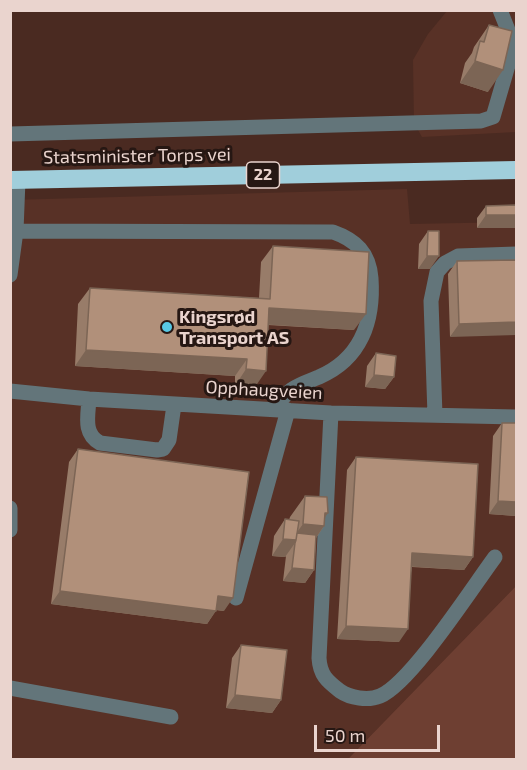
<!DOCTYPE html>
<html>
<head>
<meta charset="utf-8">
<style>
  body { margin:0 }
  #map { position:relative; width:527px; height:770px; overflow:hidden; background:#4a2a21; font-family:"Exo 2",sans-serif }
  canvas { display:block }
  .frame { position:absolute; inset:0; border:12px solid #ead4ce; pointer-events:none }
  .scale { position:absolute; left:314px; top:725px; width:126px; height:27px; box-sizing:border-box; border:3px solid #ead4ce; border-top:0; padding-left:8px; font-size:18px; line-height:21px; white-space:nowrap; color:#ead4ce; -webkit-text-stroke:4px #261713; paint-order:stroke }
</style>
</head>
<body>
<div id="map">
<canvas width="527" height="770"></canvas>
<div class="frame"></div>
<div class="scale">50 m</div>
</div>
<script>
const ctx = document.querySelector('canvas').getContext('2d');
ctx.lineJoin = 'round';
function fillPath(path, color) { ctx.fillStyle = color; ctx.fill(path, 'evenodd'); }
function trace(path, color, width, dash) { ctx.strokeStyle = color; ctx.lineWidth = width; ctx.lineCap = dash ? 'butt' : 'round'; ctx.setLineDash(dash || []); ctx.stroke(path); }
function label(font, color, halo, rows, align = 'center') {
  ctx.font = font + ' "Exo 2",sans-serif'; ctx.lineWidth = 6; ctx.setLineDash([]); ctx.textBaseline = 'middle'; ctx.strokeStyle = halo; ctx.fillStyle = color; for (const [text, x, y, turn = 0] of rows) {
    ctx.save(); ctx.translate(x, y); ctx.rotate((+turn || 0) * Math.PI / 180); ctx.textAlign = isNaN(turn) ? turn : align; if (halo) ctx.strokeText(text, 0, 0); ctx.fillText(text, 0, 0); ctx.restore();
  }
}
const built = new Path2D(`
  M447,11H516V132L422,137L414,123L413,60L428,34Z
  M407,189L410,224L516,222V586L348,759H11L10,200Z`);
const green = new Path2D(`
  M516,586V759H348Z`);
const minor = new Path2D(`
  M10,134L481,121L493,117L514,45L500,10
  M10,231L333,232C356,240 369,253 371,278C374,321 361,359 319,377C299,385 286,388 276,409
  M10,275L16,231L18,180
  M10,391L89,399L331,413L516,417
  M89,399C88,416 83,434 100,443L157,450L163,449L169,440L174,405
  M331,413L319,658C320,675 327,681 340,691C350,698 368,701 380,696C411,683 472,588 495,557
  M435,415L431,301L437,272L445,263L458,256L516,254
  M10,508V530
  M236,598L288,410
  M10,688L171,717`);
const highway = new Path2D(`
  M10,180L516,170`);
const wall = new Path2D(`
  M489,25L488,92L460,83L465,63L472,53L474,47Z
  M516,205L477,228V218L486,206Z
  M428,231L430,269H418L419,244Z
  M273,246L354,330L268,325L255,387L235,386V376L75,366L78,304L90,288L259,298L261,262Z
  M516,260L450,337L448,274L457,261Z
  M376,353L394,377L385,389L365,387L367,366Z
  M502,423L516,516L489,514L493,436Z
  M78,449L224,611L216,610L207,624L51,604L69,462Z
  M356,457L473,557L464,570L412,567L399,642L337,639L347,470Z
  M305,496L325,518L324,526L316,538L314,570L305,583L283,581L286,556L285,557L272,556L274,536L285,519L289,520L290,517Z
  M241,645L281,700L272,713L226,708L232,658Z`);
const shadedWall = new Path2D(`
  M475,61L503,70L488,92L460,83Z
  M486,215H516V228H477Z
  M427,256H439L430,269H418Z
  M269,308L366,314L354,330L258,324Z
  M516,322V335L450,337L459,324Z
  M86,350L247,359L235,376L75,366Z
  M246,369L266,371L255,387L235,386Z
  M374,375L394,377L385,389L365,387Z
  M498,501L516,502V516L489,514Z
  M325,513H328L319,526H324L309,548L295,543L285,557L272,556L283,539L295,535L303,524Z
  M412,553L473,557L464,570L403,566Z
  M292,568L314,570L305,583L283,581Z
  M60,591L216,611L207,624L51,604Z
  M218,596L233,598L224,611L209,609Z
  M346,626L408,629L399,642L337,639Z
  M235,695L281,700L272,713L226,708Z`);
const building = new Path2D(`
  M489,25L512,31L503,70L475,61L480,41L484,42Z
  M516,205V215H486V206Z
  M428,231H439V256H427Z
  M273,246L369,252L366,314L269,308L266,371L246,369L247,359L86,350L90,288L270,299Z
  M516,260V322L459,324L457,261Z
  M376,353L396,356L394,377L374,375Z
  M502,423H516V502L498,501Z
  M78,449L249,472L233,598L218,596L216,611L60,591Z
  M356,457L478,464L473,557L412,553L408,629L346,626Z
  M305,496L327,497L328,513H325L324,526L303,524Z
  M285,519L299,521L296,540L283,539Z
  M297,533L316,535L314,570L292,568L295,543L296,540Z
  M241,645L287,650L281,700L235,695Z`);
const markers = [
  [167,327,6,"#58c8e4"]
];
const shields = [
  [263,175,33]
];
const shieldNames = [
  ["22",263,175]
];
const streetNames = [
  ["Statsminister Torps vei",137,156,-1],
  ["Opphaugveien",264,390,3]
];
const poiNames = [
  ["Kingsrød",179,317],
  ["Transport AS",179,338]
];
fillPath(built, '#583126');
fillPath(green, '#6e3f32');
trace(minor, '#63757a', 15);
trace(highway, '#a0cedb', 18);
fillPath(wall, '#987c69');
fillPath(shadedWall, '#7c6555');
fillPath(building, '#b1907a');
trace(building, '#7c6555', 1.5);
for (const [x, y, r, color] of markers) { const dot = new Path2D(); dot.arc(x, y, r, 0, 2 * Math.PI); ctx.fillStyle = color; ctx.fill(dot); trace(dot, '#261713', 2); }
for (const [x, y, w] of shields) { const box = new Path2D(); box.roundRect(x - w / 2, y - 13, w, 26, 4.5); ctx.fillStyle = '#261713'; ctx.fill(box); trace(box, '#ead4ce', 1.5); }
label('bold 16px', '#ead4ce', null, shieldNames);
label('18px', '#ead4ce', '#261713', streetNames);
label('bold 18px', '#ead4ce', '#261713', poiNames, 'left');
</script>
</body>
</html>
